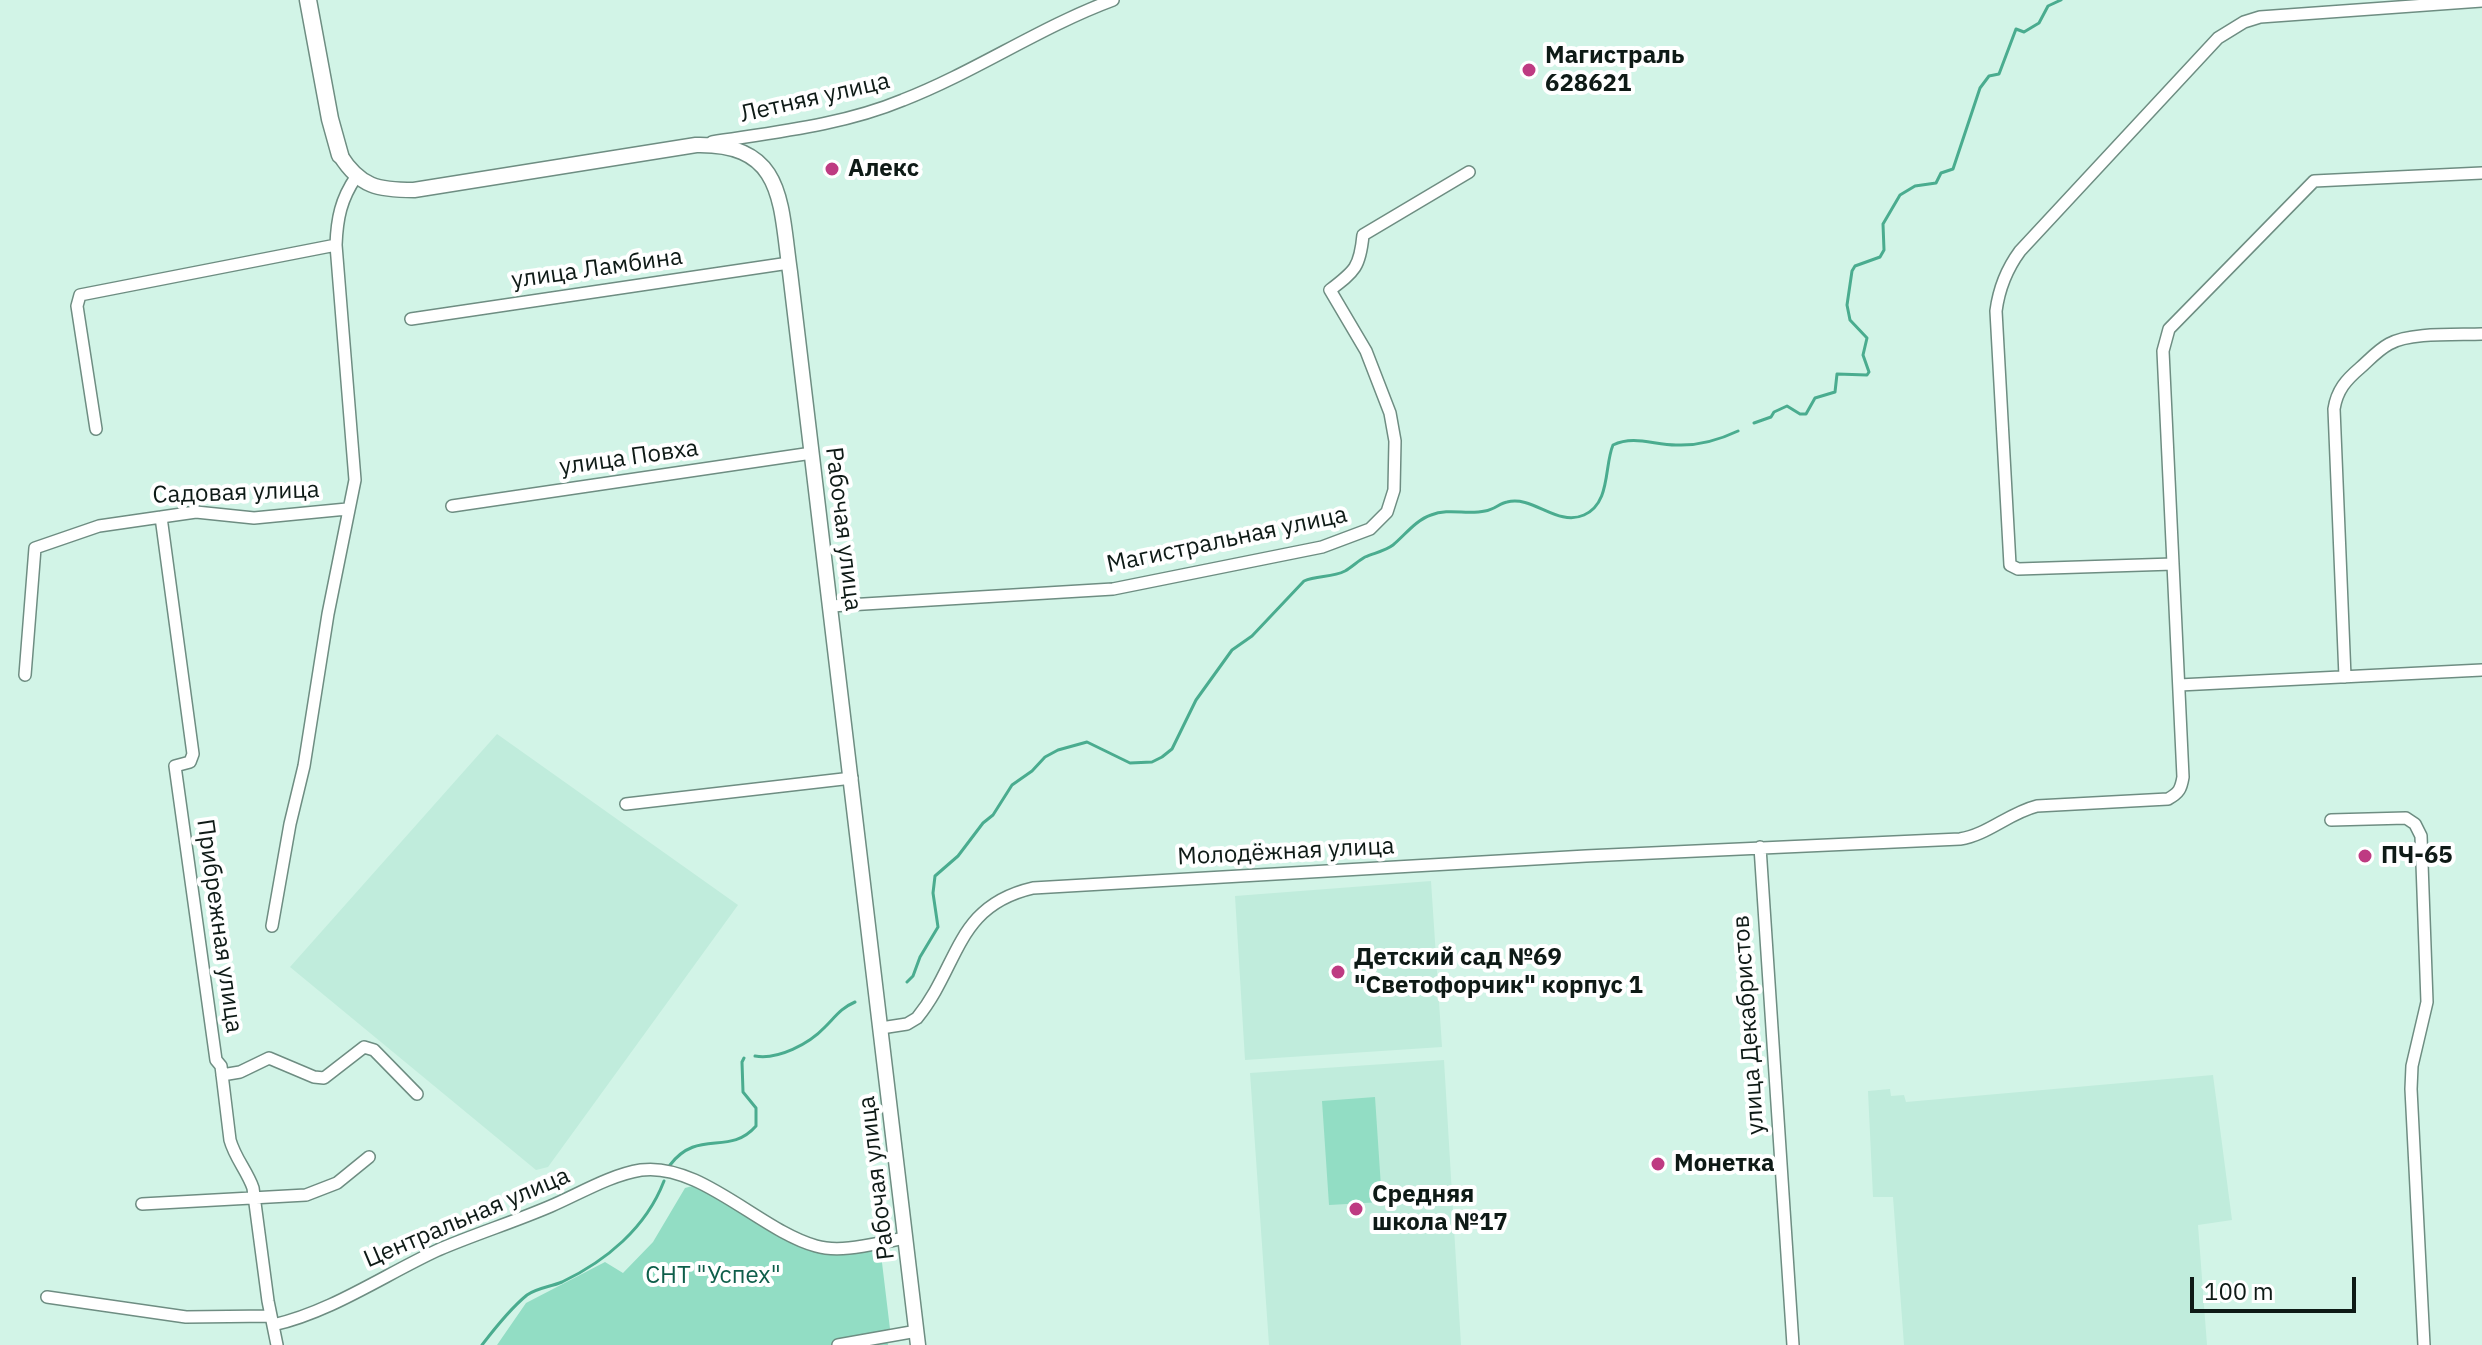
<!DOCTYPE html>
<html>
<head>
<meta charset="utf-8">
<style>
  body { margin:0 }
  #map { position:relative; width:2482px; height:1345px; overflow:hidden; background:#d2f4e7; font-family:"IBM Plex Sans",sans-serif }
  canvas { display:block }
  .scale { position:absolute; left:2190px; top:1277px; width:166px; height:36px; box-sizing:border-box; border:4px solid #0e1a16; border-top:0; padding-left:10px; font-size:24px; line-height:28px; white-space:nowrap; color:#0e1a16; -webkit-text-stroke:6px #fff; paint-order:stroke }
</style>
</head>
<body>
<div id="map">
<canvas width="2482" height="1345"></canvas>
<div class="scale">100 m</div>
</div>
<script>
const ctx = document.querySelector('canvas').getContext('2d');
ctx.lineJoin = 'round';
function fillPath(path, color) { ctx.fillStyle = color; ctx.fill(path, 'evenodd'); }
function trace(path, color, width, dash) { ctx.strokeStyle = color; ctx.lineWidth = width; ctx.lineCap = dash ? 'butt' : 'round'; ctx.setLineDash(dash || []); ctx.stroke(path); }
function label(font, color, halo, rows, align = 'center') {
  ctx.font = font + ' "IBM Plex Sans",sans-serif'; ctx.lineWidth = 8; ctx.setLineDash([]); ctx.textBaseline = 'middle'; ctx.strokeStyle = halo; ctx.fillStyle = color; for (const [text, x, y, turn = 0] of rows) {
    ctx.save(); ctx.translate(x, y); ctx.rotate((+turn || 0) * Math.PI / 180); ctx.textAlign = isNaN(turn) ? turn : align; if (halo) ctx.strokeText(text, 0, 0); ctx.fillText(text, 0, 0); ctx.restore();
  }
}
const built = new Path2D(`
  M497,734L738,905L548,1167L536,1170L290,967Z
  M1431,881L1442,1047L1245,1060L1235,896Z
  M1444,1060L1461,1345H1269L1250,1073Z
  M2213,1075L2232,1220L2198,1225L2207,1345H1904L1893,1197H1873L1868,1091L1890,1089L1891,1096L1904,1095L1906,1102Z`);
const green = new Path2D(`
  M1375,1097L1382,1202L1329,1205L1322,1101Z
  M696,1185L819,1253L880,1246L890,1329L886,1331L888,1345H497L526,1303L605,1262L623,1273L653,1242L685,1188Z`);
const stream = new Path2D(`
  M1754,423L1771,417L1774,412L1787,406L1800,414H1806L1815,398L1835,392L1837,374L1867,375L1869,372L1863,355L1867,338L1850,320L1847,305L1852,271L1855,266L1880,257L1884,250L1883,224L1900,195L1915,186L1936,183L1941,173L1953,169L1980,88L1989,76L1999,74L2016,29L2024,32L2039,23L2048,6L2061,0
  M907,982L913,976L920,957L938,927L933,893L935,876L958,856L983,823L993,815L1012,785L1032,771L1045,757L1058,750L1087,742L1130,763L1152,762L1162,757L1172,749L1196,700L1232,650L1252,636L1304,581C1317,575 1332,578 1345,571C1352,567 1358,561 1365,557C1374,553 1385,551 1393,545C1405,535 1416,520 1431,515C1449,508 1467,515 1485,511C1494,510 1500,503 1507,502C1533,495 1557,527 1584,515C1611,503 1604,466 1613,445C1634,435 1654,445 1676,445C1697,446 1719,440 1738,431
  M755,1056C778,1060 809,1044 825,1027C836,1016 841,1008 855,1002
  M670,1165C698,1128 729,1157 756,1126V1108L743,1092L742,1062L744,1058
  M482,1345C495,1328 511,1308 527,1295C537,1288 550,1287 562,1282C606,1261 646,1228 664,1181`);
const minor = new Path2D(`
  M712,142C776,132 843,125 903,100C975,72 1040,27 1113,0
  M411,319L789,263
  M96,429L77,306L80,295L336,245
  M452,506L812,453
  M161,517L193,754L190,762L175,766L216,1060L221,1066L230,1140C235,1158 247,1171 253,1188L268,1301L277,1345
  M2173,564L2018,569L2010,565L1996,311C1999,288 2006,270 2020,251L2218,38L2244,22L2260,17L2482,1
  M831,606L1113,589L1322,547L1370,529L1387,512L1394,490L1395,441L1390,413L1366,351L1330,290C1355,271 1360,267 1363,235L1469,172
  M25,675L35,548L99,526L175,515L196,512L254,518L347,509
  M2345,677L2334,409C2337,390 2346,380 2360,368C2369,360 2378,350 2389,344C2410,332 2457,335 2482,334
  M2179,685L2482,670
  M626,804L852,778
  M2331,820L2406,818L2415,824L2421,836L2427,1002L2412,1066L2411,1089L2424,1345
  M1760,847L1793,1345
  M272,926L290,824L304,766L328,614L355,480L336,245C337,218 341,199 356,177
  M881,1028L907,1024L917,1018C960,965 955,906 1033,888L1586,856L1960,839C1987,835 2009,813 2037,806L2168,799C2179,793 2181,789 2183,777L2163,351L2169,329L2314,181L2482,173
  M222,1075L240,1072L269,1058L314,1077L324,1078L364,1047L374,1050L417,1094
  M142,1204L306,1195L337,1183L369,1157
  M47,1297L186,1317L271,1316
  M273,1325C331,1312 384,1275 438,1250C475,1234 514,1222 551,1206C579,1194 610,1175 641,1170C700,1162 761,1231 816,1246C843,1254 879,1242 906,1238
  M838,1345L917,1331`);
const tertiary = new Path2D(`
  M340,155C360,187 378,190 414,190L696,145C785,143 780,203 790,272L918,1345`);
const secondary = new Path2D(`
  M308,0L330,119L340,155`);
const markers = [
  [1529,70,8,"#be3b82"],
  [832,169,8,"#be3b82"],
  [2365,856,8,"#be3b82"],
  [1338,972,8,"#be3b82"],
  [1658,1164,8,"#be3b82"],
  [1356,1209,8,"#be3b82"]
];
const poiNames = [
  ["Магистраль",1545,56],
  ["628621",1545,84],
  ["Алекс",848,169],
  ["ПЧ-65",2381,856],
  ["Детский сад №69",1354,958],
  ["\"Светофорчик\" корпус 1",1354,986],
  ["Монетка",1674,1164],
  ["Средняя",1372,1195],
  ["школа №17",1372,1223]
];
const streetNames = [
  ["Летняя улица",815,98,-13],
  ["улица Ламбина",597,269,-8],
  ["улица Повха",629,458,-8],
  ["Садовая улица",236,493,-2],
  ["Рабочая улица",843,529,83],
  ["Магистральная улица",1227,540,-12],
  ["Молодёжная улица",1286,852,-3],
  ["Прибрежная улица",219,926,82],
  ["улица Декабристов",1749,1025,-94],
  ["Рабочая улица",877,1178,-97],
  ["Центральная улица",467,1218,-23]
];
const parkNames = [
  ["СНТ \"Успех\"",713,1276]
];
fillPath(built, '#c0ecdc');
fillPath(green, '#92ddc4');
trace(stream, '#4aac8f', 3);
trace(minor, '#6e8d82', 14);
trace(tertiary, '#6e8d82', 17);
trace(secondary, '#6e8d82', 19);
trace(minor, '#fff', 11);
trace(tertiary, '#fff', 14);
trace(secondary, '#fff', 16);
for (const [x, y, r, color] of markers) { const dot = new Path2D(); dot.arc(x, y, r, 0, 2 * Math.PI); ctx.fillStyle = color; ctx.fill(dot); trace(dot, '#fff', 3); }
label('bold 24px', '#0e1a16', '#fff', poiNames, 'left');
label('24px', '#0e1a16', '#fff', streetNames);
label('24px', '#0e5e4a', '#fff', parkNames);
</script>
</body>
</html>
